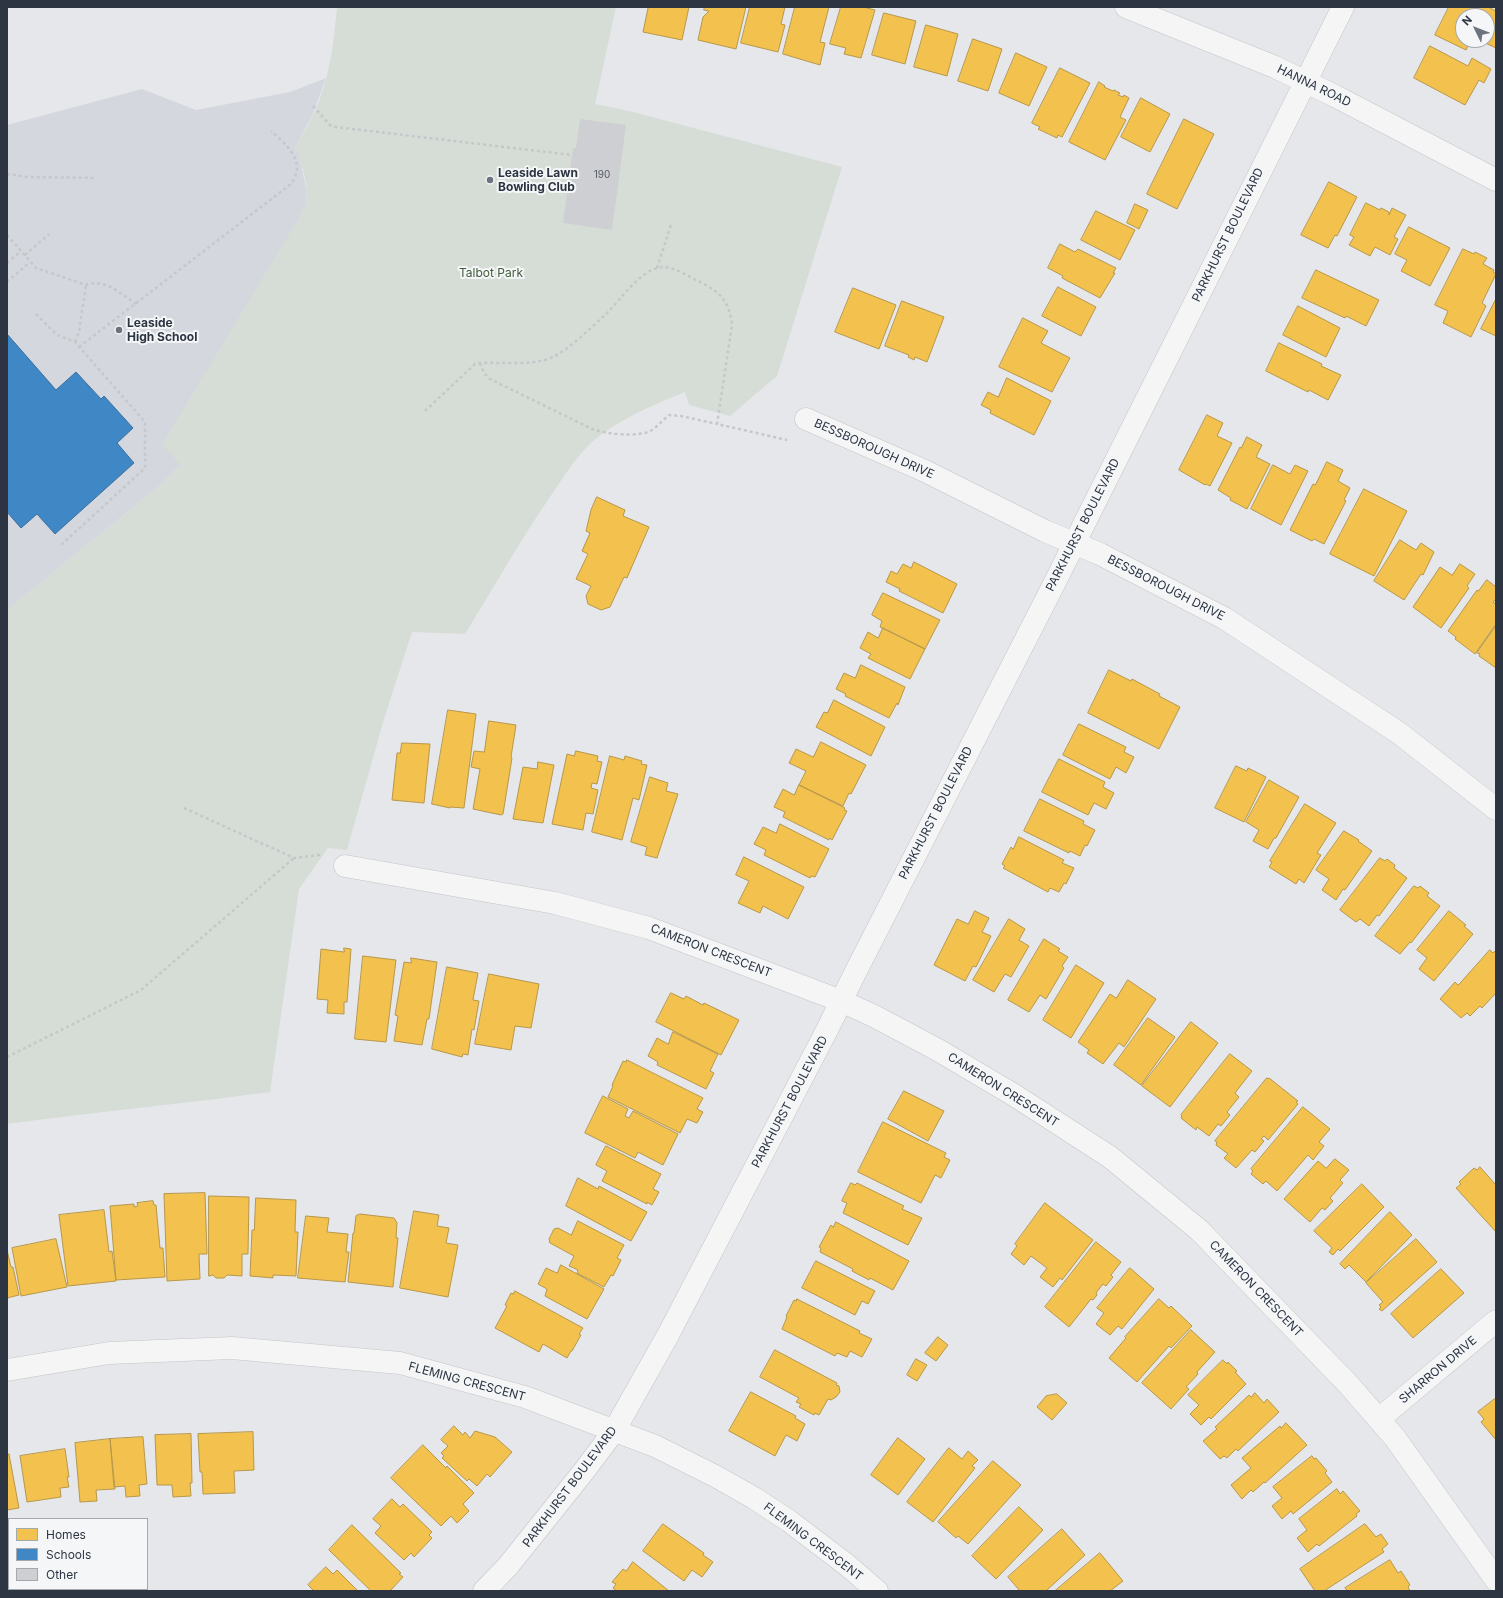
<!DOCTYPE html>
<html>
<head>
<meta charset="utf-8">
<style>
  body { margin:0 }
  #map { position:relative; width:1503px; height:1598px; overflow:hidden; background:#e5e7ea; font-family:Inter,sans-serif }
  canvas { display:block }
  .frame { position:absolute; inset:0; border:8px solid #2d3542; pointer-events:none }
  .legend { position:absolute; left:8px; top:1518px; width:140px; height:72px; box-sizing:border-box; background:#f4f6f8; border:1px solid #a4a9af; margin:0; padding:5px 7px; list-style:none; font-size:12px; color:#2d3542 }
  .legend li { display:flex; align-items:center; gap:8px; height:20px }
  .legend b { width:20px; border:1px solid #a4a9af }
  .north { position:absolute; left:1455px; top:8px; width:40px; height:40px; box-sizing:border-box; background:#f4f6f8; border:1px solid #a4a9af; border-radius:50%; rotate:313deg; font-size:11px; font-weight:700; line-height:16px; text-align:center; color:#2d3542 }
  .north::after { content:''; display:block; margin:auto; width:14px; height:18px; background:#6d737d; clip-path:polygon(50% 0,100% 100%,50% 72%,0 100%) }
</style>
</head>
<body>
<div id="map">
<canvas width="1503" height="1598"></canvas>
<div class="frame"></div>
<ul class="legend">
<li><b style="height:11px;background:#f2c14e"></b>Homes</li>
<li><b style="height:11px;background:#3f88c5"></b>Schools</li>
<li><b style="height:11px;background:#cecfd2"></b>Other</li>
</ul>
<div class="north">N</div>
</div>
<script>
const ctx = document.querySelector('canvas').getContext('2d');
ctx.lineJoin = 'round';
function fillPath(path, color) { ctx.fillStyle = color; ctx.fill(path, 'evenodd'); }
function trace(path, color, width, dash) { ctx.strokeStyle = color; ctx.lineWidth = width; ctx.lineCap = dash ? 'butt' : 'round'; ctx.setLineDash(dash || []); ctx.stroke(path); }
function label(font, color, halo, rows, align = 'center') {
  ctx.font = font + ' Inter,sans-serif'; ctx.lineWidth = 4; ctx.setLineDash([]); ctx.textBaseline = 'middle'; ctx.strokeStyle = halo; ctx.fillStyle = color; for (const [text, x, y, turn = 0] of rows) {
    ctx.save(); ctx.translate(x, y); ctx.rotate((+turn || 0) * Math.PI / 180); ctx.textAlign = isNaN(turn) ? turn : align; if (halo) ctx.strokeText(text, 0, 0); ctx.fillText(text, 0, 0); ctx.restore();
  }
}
const built = new Path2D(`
  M326,78L313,114L295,148L299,155L307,192L306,204L180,465L157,488L7,610V125L142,89L196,110L290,92Z`);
const green = new Path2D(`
  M337,7H616L595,104L629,111L842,167L777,376L730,416L689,405L685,392C653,405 617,420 591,443C575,458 564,477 552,494C521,539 494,587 465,634L412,632L384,719L347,850L328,848L299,889L270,1092C182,1104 94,1112 7,1124V610L157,488L180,465L162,444L300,216C304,209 308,201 307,192C307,182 300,156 295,148C304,132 314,116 320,98C331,69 334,38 337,7Z`);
const homes = new Path2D(`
  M650,7H689L682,40L643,32L648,8Z
  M705,7H746L736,49L698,40L703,17L709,11L704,10Z
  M750,7H785L781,24L785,25L778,52L741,43Z
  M795,7H829L820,42L825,43L820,65L783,54Z
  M841,7H863L875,10L861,58L844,54L846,48L830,44Z
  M1449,7H1488L1496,11V48L1479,40H1487V16H1463V40H1471L1466,50L1435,35Z
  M884,13L916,21L905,64L872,55Z
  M926,25L958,34L947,76L914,67Z
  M973,39L1002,49L988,91L958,81Z
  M1430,46L1468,66L1472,58L1491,69L1484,83L1479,80L1465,105L1414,78Z
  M1016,53L1047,67L1029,106L999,93Z
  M1060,68L1090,83L1062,137L1058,135L1057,138L1038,129L1040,127L1032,123Z
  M1099,82L1105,86L1104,87L1113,91L1114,90L1120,93L1118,95L1123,97L1124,95L1129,98L1120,117L1126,120L1105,160L1069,142Z
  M1141,98L1170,114L1150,152L1121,137Z
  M1184,119L1214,134L1177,209L1147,194Z
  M1329,182L1357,197L1337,236L1335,235L1328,248L1301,235Z
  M1366,203L1380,210L1381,208L1389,212V215L1392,208L1406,215L1394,237L1398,239L1390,255L1375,247L1370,256L1349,245L1354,237L1350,235Z
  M1135,204L1148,210L1139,229L1127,223Z
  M1096,211L1135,230L1120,260L1081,240Z
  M1409,227L1450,248L1430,286L1401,271L1407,260L1395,254Z
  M1060,244L1075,252L1078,249L1116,268L1113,273H1115L1100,298L1062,278L1063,276L1048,268Z
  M1463,249L1474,254L1475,252L1487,258L1483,264L1494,270L1493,272L1496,274L1482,303L1486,306L1471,337L1443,323L1448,311L1435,305Z
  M1316,270L1379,300L1366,326L1346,316L1345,318L1302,298Z
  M1058,287L1096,307L1081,336L1042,316Z
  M853,288L896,305L879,349L835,332Z
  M1496,299V336L1481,329Z
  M902,301L944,317L927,362L915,357L914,360L908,357L909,355L885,346Z
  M1298,306L1340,328L1326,357L1283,335Z
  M1023,318L1048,331L1041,343L1070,358L1052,392L999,367Z
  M1279,343L1322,364L1321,366L1341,375L1328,400L1309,390L1308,392L1266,371Z
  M1007,378L1051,401L1034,435L990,413L991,410L981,405L988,392L998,397Z
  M1207,415L1223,423L1217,436L1232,443L1210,486L1206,484L1205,485L1179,470Z
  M1247,437L1262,445L1256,457L1270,464L1247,509L1230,500L1231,498L1218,490L1240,447L1241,448Z
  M1327,462L1343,470L1338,481L1350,488L1344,500L1346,501L1324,544L1314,539L1312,541L1290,530L1313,484L1315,485Z
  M1273,465L1290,474L1295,465L1308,471L1281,525L1251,509Z
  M1364,489L1407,511L1374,576L1330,554Z
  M597,497L625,510L623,516L649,527L627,578L624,577L610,607L601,610L588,604L586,596L591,586L576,579L588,554L582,551L590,533L586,531L591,510Z
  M1400,540L1416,550L1421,543L1434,552L1423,575L1421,574L1404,600L1374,581Z
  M914,562L957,584L943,613L899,591L900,589L886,582L891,571L897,574L903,564L911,568Z
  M1460,564L1475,574L1467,586L1469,588L1441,628L1413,607L1440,567L1452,575Z
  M1487,580L1496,587V599L1493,602L1496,604V624L1475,654L1455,639L1456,637L1448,631L1477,590L1478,591Z
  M883,593L940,620L925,649L880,627L882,621L872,615Z
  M1496,626V668L1479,656L1480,654L1477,653Z
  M883,628L925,649L910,679L868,658L871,654L860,648L868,632L878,638Z
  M861,665L905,687L898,705L897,703L889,718L845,696L846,694L836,689L844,673L855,678Z
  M1109,670L1131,681L1132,679L1160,694L1159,696L1180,707L1159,749L1088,713Z
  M834,700L885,727L871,756L816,727L824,712L827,713Z
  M448,710L476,714L464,808L450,807V808L432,804Z
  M489,721L516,725L511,757L512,758L503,814L501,815L473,809L480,769L471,767L474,751L484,752Z
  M1079,724L1126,747L1124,752L1134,757L1126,773L1116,767L1110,779L1063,755Z
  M821,742L866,765L851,794L849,793L843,806L799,785L806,771L789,763L796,749L813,757Z
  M402,743L430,744L424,803L392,800L397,753H400Z
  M576,751L598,756L597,761L602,762L597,784L592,783L591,788L598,790L593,814L586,813L583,830L552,824L567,754L574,756Z
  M610,756L624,760L625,756L642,761L641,764L647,765L639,800L633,798L622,840L592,832Z
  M1059,759L1105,782L1103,787L1114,793L1106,809L1094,803L1088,815L1042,792Z
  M538,762L554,765L543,823L513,819L523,767L537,769Z
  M1236,766L1247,771L1248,768L1266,777L1244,822L1215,808Z
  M650,777L668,783L666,791L678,794L657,858L645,855L647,847L631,842Z
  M1269,780L1299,797L1276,838H1274L1268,849L1253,841L1259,830L1246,822Z
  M799,785L845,808L844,810L847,811L832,840L830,838L829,840L783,817L785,812L774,807L783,789L794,795Z
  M1040,799L1084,821L1083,824L1095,830L1087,846L1085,845L1080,856L1070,851L1069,853L1024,831Z
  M1305,804L1336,823L1317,853L1321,855L1304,883L1299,879L1296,884L1269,867L1272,862L1270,861Z
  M780,824L829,849L815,877L811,876L810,878L764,855L766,850L754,844L763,827L776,833Z
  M1344,831L1359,840L1358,841L1372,851L1345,890L1343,889L1336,900L1322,890L1329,879L1316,870Z
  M1019,837L1064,860L1062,863L1074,868L1066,884L1064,883L1059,892L1050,888L1048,892L1003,868L1005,866L1002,864L1011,847L1013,849Z
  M744,857L804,887L788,919L763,906L760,913L738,903L749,881L736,875Z
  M1380,858L1385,861L1387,859L1395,865L1394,868L1407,878L1379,916L1377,915L1369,926L1360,919L1356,922L1340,910Z
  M1414,886L1418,888L1420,886L1429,893L1427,896L1440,906L1411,943L1410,942L1400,954L1375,936Z
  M975,911L989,918L982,932L991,936L976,967L973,966L965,981L934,965L957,919L968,924Z
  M1449,911L1466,925L1464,926L1473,934L1434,981L1419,969L1427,958L1417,950Z
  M1009,919L1025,929L1019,940L1029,946L1011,977L1005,974L994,992L973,980Z
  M1044,939L1060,949L1058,951L1068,957L1062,966L1064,968L1046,999L1040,995L1029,1012L1008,1000Z
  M344,948L351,949L347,1002H344V1014L327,1013L328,1000L317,999L321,949L344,952Z
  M1490,950L1493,953L1495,951L1496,952V993L1482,1008L1480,1006L1470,1016L1467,1013L1461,1018L1440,999L1455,982L1458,985Z
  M363,956L396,960L386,1042L355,1039Z
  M411,958L437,962L429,1019H427L422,1045L394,1041L398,1016L395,1015L404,962L411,963Z
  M1076,965L1104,983L1071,1038L1043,1020Z
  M447,967L478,973L473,1000L479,1001L474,1030L472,1029L468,1055L463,1054L462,1057L432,1049Z
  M489,974L539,984L531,1028L515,1026L511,1050L475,1044Z
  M1128,980L1156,999L1124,1047L1119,1043L1103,1064L1087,1053L1089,1050L1078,1042L1110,994L1116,998Z
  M671,993L684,999L686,996L703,1005L704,1003L739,1020L721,1055L656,1022Z
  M1148,1018L1175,1037L1141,1085L1114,1065Z
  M1191,1022L1218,1043L1170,1107L1142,1086Z
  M673,1032L718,1054L710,1071L714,1073L706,1089L657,1065L658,1062L648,1056L657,1038L668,1044Z
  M1230,1054L1252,1071L1235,1093L1239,1097L1227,1112L1230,1115L1221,1126L1218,1124L1209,1136L1197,1127L1196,1130L1181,1118L1182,1116L1181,1115Z
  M627,1060L703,1098L697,1109L703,1112L697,1123L687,1119L680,1133L608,1097L613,1086L612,1085L623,1061L626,1062Z
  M1267,1078L1268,1079L1269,1078L1298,1101L1296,1102L1298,1104L1268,1140L1264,1136L1261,1139L1264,1141L1255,1152L1252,1150L1236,1168L1224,1158L1228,1154L1216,1145L1217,1142L1215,1141Z
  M904,1091L944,1111L928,1141L888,1119Z
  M603,1096L628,1109L625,1116L629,1118L633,1111L678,1134L663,1165L638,1152L635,1158L585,1133Z
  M1303,1107L1330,1129L1319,1142L1324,1146L1313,1160L1308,1155L1277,1191L1266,1181L1263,1184L1251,1174L1253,1171L1251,1169Z
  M883,1122L946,1153L944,1157L950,1160L941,1178L935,1175L921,1203L858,1172Z
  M606,1146L661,1174L653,1189L659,1192L652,1205L647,1202V1204L602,1181L607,1171L596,1165Z
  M1335,1159L1349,1170L1340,1180L1343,1183L1330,1198L1333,1201L1325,1210L1322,1208L1310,1222L1284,1199L1318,1161L1326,1168Z
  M1480,1167L1496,1185V1232L1456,1188L1461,1184L1459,1182L1474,1168L1477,1170Z
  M578,1178L598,1189L599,1186L647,1212L631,1241L566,1206Z
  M851,1183L855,1185L857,1183L904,1206L902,1209L922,1218L908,1245L843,1213L847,1203L842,1201Z
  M1362,1184L1384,1207L1340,1251L1338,1249L1333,1255L1329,1252L1332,1248L1314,1231Z
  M205,1193L207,1254H199L200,1279L167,1281L164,1194Z
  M209,1196L249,1197L248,1254H242V1276L227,1275L224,1278H216L213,1275L209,1276Z
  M256,1198L296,1200L295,1232H298L296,1276L273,1275V1278L250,1276L252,1230H254Z
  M153,1201L154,1205H156L160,1248H163L165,1277L116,1280L110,1206L134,1204V1207L138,1206L137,1203Z
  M1045,1203L1093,1240L1062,1280L1060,1278L1053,1287L1040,1277L1047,1268L1031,1256L1024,1265L1011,1254L1017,1246L1015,1244Z
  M104,1210L109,1252L112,1251L116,1281L68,1286L59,1215Z
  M414,1211L439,1215L437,1226L449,1228L446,1243L458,1245L448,1297L400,1288Z
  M1390,1212L1412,1235L1366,1282L1349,1265L1345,1269L1340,1264Z
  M360,1214L394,1218L397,1223L396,1238H398L393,1287L348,1282L353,1233H354L356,1216Z
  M306,1216L329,1218L327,1232L348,1234L346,1252H349L345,1282L298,1278Z
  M578,1221L624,1245L617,1258L621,1260L613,1276L611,1275L604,1287L577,1273L578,1270L569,1266L574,1256L550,1243L549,1239L554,1229L558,1228L571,1235Z
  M836,1222L909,1261L893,1290L870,1278L869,1280L852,1271L853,1269L820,1252L821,1248L819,1247L831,1225L833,1227Z
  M56,1239L67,1287L21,1296L12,1248Z
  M1416,1239L1437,1262L1382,1311L1379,1309L1381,1307L1379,1305L1383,1302L1366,1283Z
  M1096,1242L1121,1262L1111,1275L1113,1277L1106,1286L1103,1284L1096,1293L1097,1295L1093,1300L1091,1299L1069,1327L1045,1307Z
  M7,1250L11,1267H13L19,1295L7,1298Z
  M816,1261L875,1291L868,1304L862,1301L855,1315L802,1288Z
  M561,1265L604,1289L587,1319L545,1296L547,1289L538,1284L546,1268L557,1273Z
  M1130,1268L1154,1289L1122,1329L1118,1326L1110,1335L1096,1324L1104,1313L1097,1308Z
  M1441,1269L1464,1293L1413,1338L1391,1314Z
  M515,1291L583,1328L579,1334L581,1335L572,1351H571L567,1358L543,1344L539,1352L495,1328L507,1306L505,1305L511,1293L513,1294Z
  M797,1299L860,1331L859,1333L872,1339L862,1357L850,1351L847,1357L837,1353L835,1356L782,1329L787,1317L786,1316L794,1300L796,1301Z
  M1159,1299L1169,1308L1171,1306L1192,1326L1171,1348L1169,1346L1137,1382L1109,1358L1126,1338L1125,1337Z
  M1191,1330L1215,1352L1197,1372L1198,1374L1186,1387L1189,1389L1171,1409L1142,1383Z
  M938,1337L948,1345L936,1361L925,1353Z
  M775,1350L837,1383L836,1385L839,1386L840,1392L836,1397L831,1400L828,1399L819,1415L815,1413L814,1415L799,1407L801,1404L796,1402L799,1398L760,1377Z
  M916,1359L927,1365L917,1381L907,1375Z
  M1223,1360L1227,1364L1228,1362L1237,1371L1235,1372L1246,1384L1211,1419L1209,1417L1201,1425L1190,1414L1199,1405L1188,1395Z
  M751,1392L796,1416L795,1418L805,1424L797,1441L786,1435L775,1456L729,1431Z
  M1255,1393L1264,1403L1267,1399L1279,1412L1238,1451L1236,1449L1227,1458L1224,1456L1220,1459L1203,1441L1217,1429L1215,1427L1249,1395L1251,1397Z
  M1057,1394L1067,1403L1052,1420L1037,1407L1046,1396Z
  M1496,1398V1440L1481,1422L1484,1419L1478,1412Z
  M1286,1423L1307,1445L1265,1483L1264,1482L1253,1492L1251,1490L1242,1499L1231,1485L1251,1468L1242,1458L1280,1426L1281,1428Z
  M454,1426L463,1435L465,1432L470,1438L475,1431L495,1437L512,1452L490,1477L487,1474L477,1486L469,1479L467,1481L442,1458L444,1456L441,1453L448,1446L441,1440Z
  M253,1432L254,1470L234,1471L235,1493L203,1494L202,1472H200L198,1434Z
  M191,1434L192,1483H190L191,1496L173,1497L172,1485H157L155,1435Z
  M143,1437L147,1484L139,1485L140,1496L126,1497L125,1486L114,1487L110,1439Z
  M898,1438L925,1459L898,1495L871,1475Z
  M110,1439L115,1489L96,1490L97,1501L80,1502L75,1443Z
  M423,1445L446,1468L447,1466L474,1493L463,1504L469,1511L457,1523L451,1516L441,1526L391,1478Z
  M949,1448L962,1459L968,1451L978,1460L972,1466L975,1468L933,1522L907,1502Z
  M65,1449L69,1477H67L69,1487L60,1488L61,1497L27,1502L20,1456Z
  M7,1454H9L19,1508L7,1510Z
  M1312,1456L1314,1459L1316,1458L1327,1471L1325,1473L1332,1482L1293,1514L1291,1511L1282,1519L1272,1506L1282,1498L1273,1487Z
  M993,1461L1021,1485L968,1544L958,1536L956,1538L938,1522Z
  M1337,1489L1340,1494L1343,1491L1360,1511L1356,1514L1357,1516L1319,1546L1317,1544L1308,1552L1297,1538L1307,1530L1299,1519Z
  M392,1499L400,1507L403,1504L432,1532L429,1535L432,1538L414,1557L411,1553L404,1560L375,1533L381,1526L373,1519Z
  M1019,1507L1043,1530L996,1579L972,1556Z
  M663,1524L704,1553L703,1555L713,1562L702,1577L692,1570L684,1581L643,1551Z
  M1365,1524L1376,1537L1381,1534L1388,1544L1382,1549L1384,1552L1324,1591H1315L1300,1569Z
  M352,1525L401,1573L399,1574L403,1577L390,1591H371L329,1550Z
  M1062,1529L1085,1555L1046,1591H1020L1008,1577Z
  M1100,1553L1123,1581L1110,1591H1055Z
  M1390,1560L1398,1573L1401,1571L1410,1585L1408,1587L1410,1591H1346L1347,1590L1345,1588Z
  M633,1562L669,1591H617L613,1588L616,1584L612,1582L623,1569L626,1571Z
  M326,1567L333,1574L337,1570L358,1591H314L308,1585Z`);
const schools = new Path2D(`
  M7,334L56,390L76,372L101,399L104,396L133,428L117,443L134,463L55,534L37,514L21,528L7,512Z`);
const building = new Path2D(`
  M580,119L626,125L612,230L563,223L573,148H576Z`);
const path = new Path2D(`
  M313,106L330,125L336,127L572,155
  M7,174L28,177L97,178
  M7,235L36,268L86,285C105,278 121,294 136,304
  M25,255L49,234
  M7,263L21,251
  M657,268L671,225
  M7,282L30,262
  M36,314L57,335L75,342L145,422V468L60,546
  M75,342L79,332L86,285
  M79,347L291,184C307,162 287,145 271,131
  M480,363L484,373L490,379L592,429C606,434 639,438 652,430C658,426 663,420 669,415L681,416L717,424
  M425,411L475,364L480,363C501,362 535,366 553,357C571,348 590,328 605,315C620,301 641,268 663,267C675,267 689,277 700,282C722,293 729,302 732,325L717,424L787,440
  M184,808L294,858L320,855
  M7,1057L141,990L294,858`);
const minor = new Path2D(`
  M1126,7L1275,67L1335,96L1496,180
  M806,419L925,471L1045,531L1100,554L1224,618L1399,733L1496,809
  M345,866L555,903L649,928L841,1001L874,1016L938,1050L1014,1095L1110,1157L1199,1230L1348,1384L1395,1438L1496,1580
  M7,1370L109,1353L232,1348L400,1363L525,1397L655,1446L717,1477L754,1498L789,1521L847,1565L877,1591
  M1379,1419L1496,1321
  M484,1591L508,1566L584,1471L614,1431L668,1335L827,1030L854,975L1054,584L1343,7`);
const markers = [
  [490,180,4,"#6d737d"],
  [119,330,4,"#6d737d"]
];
const numberNames = [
  ["190",602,175]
];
const streetNames = [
  ["HANNA ROAD",1314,86,26],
  ["PARKHURST BOULEVARD",1228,235,-64],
  ["BESSBOROUGH DRIVE",874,449,24],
  ["PARKHURST BOULEVARD",1083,525,-63],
  ["BESSBOROUGH DRIVE",1166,588,27],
  ["PARKHURST BOULEVARD",936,813,-63],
  ["CAMERON CRESCENT",711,951,21],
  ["CAMERON CRESCENT",1003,1090,32],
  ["PARKHURST BOULEVARD",790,1102,-62],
  ["CAMERON CRESCENT",1256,1289,46],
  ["SHARRON DRIVE",1438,1370,-40],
  ["FLEMING CRESCENT",467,1382,15],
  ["PARKHURST BOULEVARD",570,1487,-53],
  ["FLEMING CRESCENT",813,1542,37]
];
const poiNames = [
  ["Leaside Lawn",498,173],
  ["Bowling Club",498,187],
  ["Leaside",127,323],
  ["High School",127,337]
];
const parkNames = [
  ["Talbot Park",491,273]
];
fillPath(built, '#d4d7dd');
fillPath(green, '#d6ddd6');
fillPath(homes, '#f2c14e');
trace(homes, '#b7974a', 1);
fillPath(schools, '#3f88c5');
trace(schools, '#3a6f9e', 1);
fillPath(building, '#cecfd2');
trace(minor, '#c3c5c8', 23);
trace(path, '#c5c8ca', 2.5, [3, 3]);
trace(minor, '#f5f5f6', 22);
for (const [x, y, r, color] of markers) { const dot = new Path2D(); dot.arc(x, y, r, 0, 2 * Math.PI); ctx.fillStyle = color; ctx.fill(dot); trace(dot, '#f4f6f8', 1.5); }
label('10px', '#565c67', null, numberNames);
label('12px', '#2d3542', '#f4f6f8', streetNames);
label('bold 12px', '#2d3542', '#f4f6f8', poiNames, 'left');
label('12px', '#425d3b', '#f4f6f8', parkNames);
</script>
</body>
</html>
